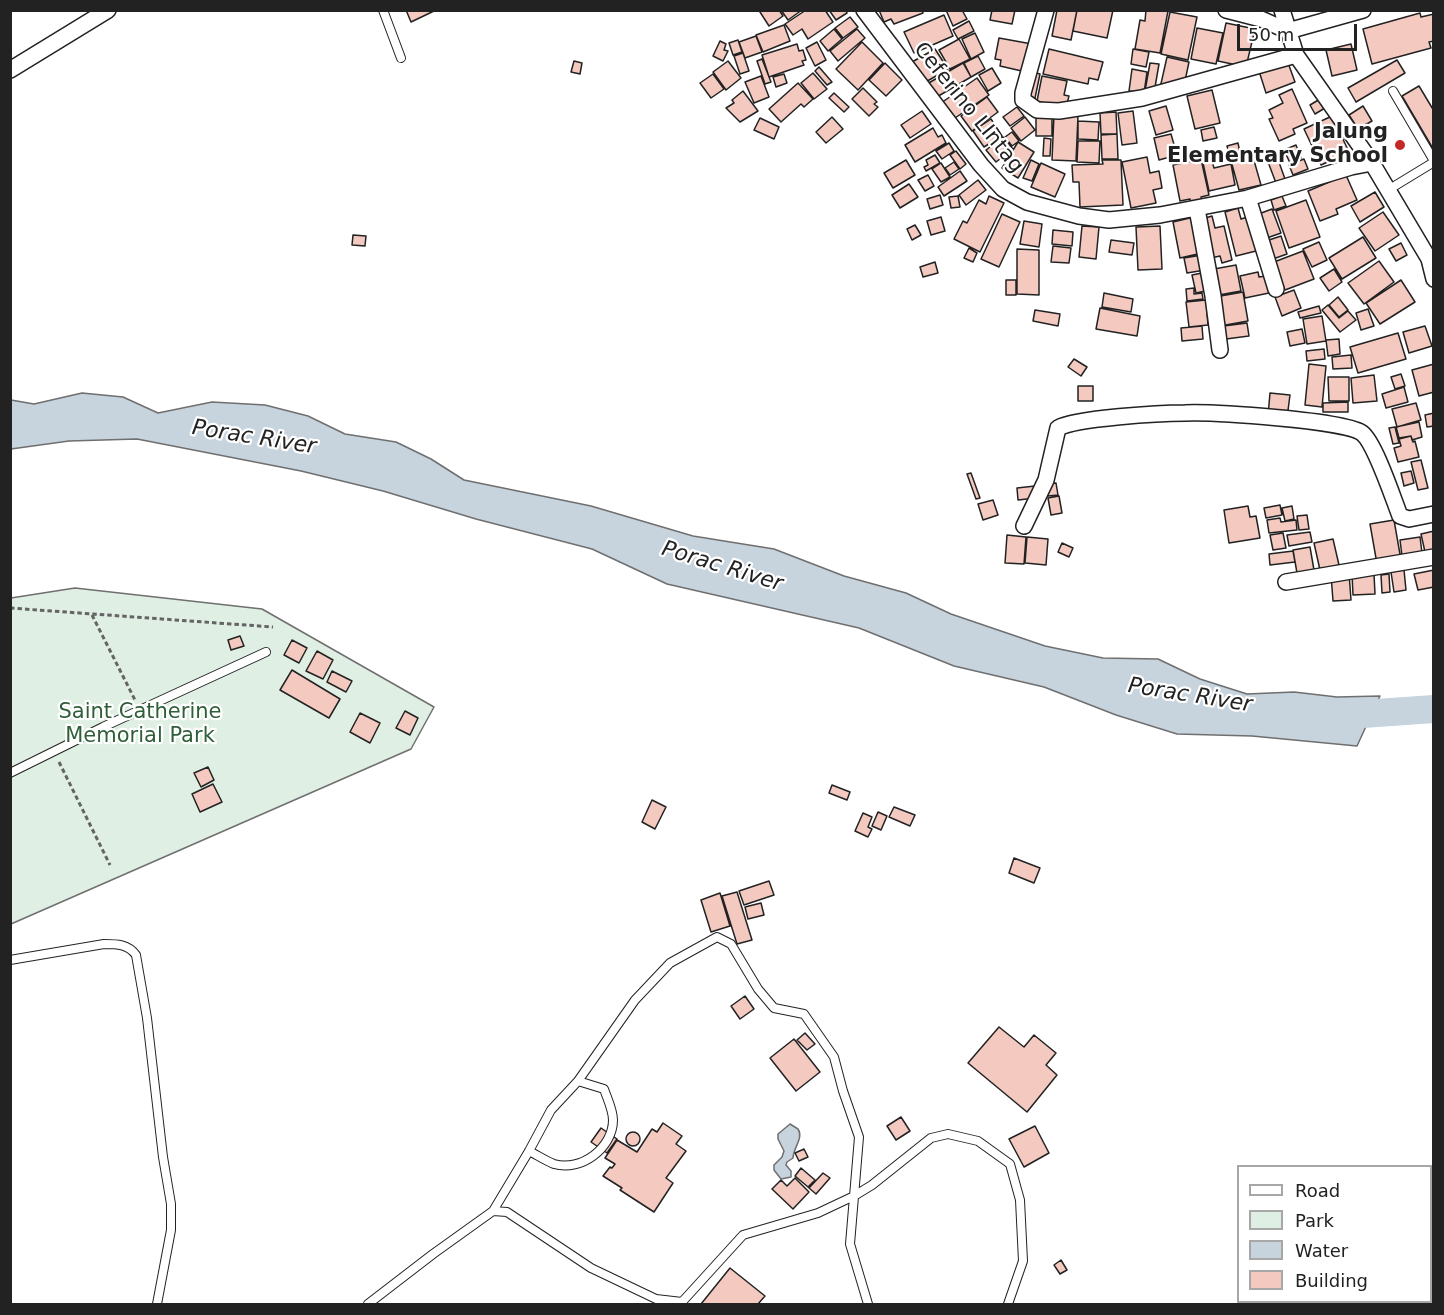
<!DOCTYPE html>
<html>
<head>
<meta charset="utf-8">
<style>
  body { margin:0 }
  #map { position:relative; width:1444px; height:1315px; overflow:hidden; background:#fff; font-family:"DejaVu Sans",sans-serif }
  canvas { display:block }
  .frame { position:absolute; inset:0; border:12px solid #222; pointer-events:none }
  .legend { position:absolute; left:1237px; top:1165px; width:195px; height:138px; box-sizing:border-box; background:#fff; border:2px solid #a7a7a7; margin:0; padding:8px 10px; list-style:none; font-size:18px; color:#222 }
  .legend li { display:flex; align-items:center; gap:12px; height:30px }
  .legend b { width:30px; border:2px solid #a7a7a7 }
  .scale { position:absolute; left:1237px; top:24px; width:120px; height:27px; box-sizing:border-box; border:3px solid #222; border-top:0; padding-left:8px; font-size:18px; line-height:21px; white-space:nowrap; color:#222; -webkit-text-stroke:4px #fff; paint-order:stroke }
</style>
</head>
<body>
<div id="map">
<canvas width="1444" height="1315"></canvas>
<div class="frame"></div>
<ul class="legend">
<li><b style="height:8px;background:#fff"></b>Road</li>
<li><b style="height:16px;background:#e0efe3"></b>Park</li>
<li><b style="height:16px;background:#c7d3dd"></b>Water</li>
<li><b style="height:16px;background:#f3c9c0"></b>Building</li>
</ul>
<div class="scale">50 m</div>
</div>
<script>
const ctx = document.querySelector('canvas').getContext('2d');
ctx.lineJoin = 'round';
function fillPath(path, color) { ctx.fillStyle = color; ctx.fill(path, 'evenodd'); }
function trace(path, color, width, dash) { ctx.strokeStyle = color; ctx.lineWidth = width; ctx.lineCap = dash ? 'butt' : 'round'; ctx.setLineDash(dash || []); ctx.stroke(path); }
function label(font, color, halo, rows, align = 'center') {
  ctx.font = font + ' "DejaVu Sans",sans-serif'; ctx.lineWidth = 4.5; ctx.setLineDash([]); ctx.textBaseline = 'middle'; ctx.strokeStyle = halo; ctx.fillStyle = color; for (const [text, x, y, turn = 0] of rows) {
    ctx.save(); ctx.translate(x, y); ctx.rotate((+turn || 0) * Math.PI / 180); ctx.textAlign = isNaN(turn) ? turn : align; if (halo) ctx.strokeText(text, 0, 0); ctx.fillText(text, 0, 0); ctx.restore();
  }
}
const green = new Path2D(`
  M75,588L262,609L434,707L411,749L11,924V598Z`);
const water = new Path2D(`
  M82,393L123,397L158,413L212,402L265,405L308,416L345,434L396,442L431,459L464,480L591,506L693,536L774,549L844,576L906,593L951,614L1045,646L1103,658L1158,659L1200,679L1247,694L1294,692L1337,697L1380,696L1357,746L1252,736L1177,734L1116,715L1044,687L954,666L859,628L667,584L592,549L476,519L383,491L301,471L137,439L69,441L11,449V400L34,404Z
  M790,1124L798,1129C804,1138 793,1148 793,1158L787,1162L786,1165L791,1171V1177L781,1179L774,1170V1165L782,1157L784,1151L778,1139V1134Z`);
const river = new Path2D(`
  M1334,716L1434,709`);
const building = new Path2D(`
  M406,10H434V11L411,22Z
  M762,10H779L783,16L769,26L760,12Z
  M781,10H802L788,20Z
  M806,10H825L833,22L808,39L802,29L793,35L785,24Z
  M829,10H846L847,13L836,20Z
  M879,10H922L923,13L894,24L891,19L884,22Z
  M946,10H962L967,19L953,26Z
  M992,10H1015L1012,24L990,20Z
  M1057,10H1077L1071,40L1052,36Z
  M1077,10H1113L1107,38L1073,31Z
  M1146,10L1168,11L1160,53L1135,49L1140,20L1145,21Z
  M1170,12L1197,17L1188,60L1161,54Z
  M1420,13L1421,17L1434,14V41L1429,42L1431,48L1372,64L1363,29Z
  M944,15L953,36L914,53L904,32Z
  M850,17L858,27L843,38L835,28Z
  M969,21L974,31L958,39L953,30Z
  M1226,23L1255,29L1246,67L1218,61Z
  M784,25L790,41L763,52L756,35Z
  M1197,28L1223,33L1216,64L1191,59Z
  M834,29L842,39L828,51L820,41Z
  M857,29L865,38L838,61L830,51Z
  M975,33L984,52L971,59L962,39Z
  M756,36L762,52L745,58L739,42Z
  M999,38L1032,44L1026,72L1000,66L1001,60L995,59Z
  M959,39L970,59L950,69L939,50Z
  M738,40L742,52L733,55L729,43Z
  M720,41L726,44L724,50L728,51L723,61L713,56Z
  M817,42L826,60L815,66L806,48Z
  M862,42L883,63L858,90L836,69Z
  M797,44L799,51L803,50L806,60L802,61L804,65L769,77L762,55Z
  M1351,44L1357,70L1332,76L1326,50Z
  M935,49L948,69L924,83L912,62Z
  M1049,49L1103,62L1098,80L1089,78L1088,84L1043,74Z
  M1133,49L1149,52L1146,67L1131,64Z
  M743,53L749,71L740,74L734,56Z
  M978,56L985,69L971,77L964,63Z
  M1167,57L1189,62L1185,81L1160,88Z
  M762,59L771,82L765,84L757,61Z
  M1287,60L1295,82L1266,93L1259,71Z
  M1397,60L1405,73L1356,102L1348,88Z
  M574,61L582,63L580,74L571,72Z
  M728,61L741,78L726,90L713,72Z
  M885,63L902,80L886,96L869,80Z
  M963,63L971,77L935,98L927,84Z
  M1150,63L1159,64L1154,93L1145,91Z
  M819,67L832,82L827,85L815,71Z
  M992,68L1001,83L988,91L979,75Z
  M1132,69L1147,72L1144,93L1129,91Z
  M1033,72L1040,74L1035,98L1027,96Z
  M813,73L827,89L814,99L801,83Z
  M713,74L724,89L711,98L700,83Z
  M784,74L787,83L776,87L773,77Z
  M761,76L769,97L754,103L745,82Z
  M1042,76L1067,81L1064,95L1069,96L1066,108L1037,101Z
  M977,78L989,95L952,120L941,103Z
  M798,83L813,99L804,107L801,104L781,122L769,109Z
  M1419,86L1434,111V146L1432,147L1402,96Z
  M863,88L877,102L874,104L878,107L869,116L852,99Z
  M1292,89L1307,123L1293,129L1295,134L1279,141L1269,119L1273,118L1269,110L1283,103L1279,95Z
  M1212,90L1220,123L1195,129L1187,96Z
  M743,91L758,111L740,122L726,108L734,103L732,100Z
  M834,93L849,107L844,112L829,98Z
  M987,97L998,112L972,131L961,116Z
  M1320,99L1325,108L1315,114L1310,105Z
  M1166,106L1173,130L1156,135L1149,111Z
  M1363,106L1372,121L1358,129L1349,115Z
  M1017,107L1024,116L1010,126L1003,117Z
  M922,111L931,124L910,138L901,125Z
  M1133,111L1137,143L1122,145L1118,113Z
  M1116,112L1117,134H1101L1100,113Z
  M1054,115L1078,116L1076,161L1052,160Z
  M1036,116H1052V136H1036Z
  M1332,116L1349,152L1321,165L1304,129Z
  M832,117L843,129L826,143L816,132Z
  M1025,117L1035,130L1021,141L1011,128Z
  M760,118L779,127L774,139L754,130Z
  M991,119L1002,136L984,147L973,131Z
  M1078,121L1099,122L1098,140L1078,139Z
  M1214,127L1217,138L1203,141L1201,130Z
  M933,128L938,137L942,135L946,143L915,162L905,145Z
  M1012,132L1019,141L1012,146L1005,137Z
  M1117,134L1118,159H1102L1101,135Z
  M1171,134L1177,155L1159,160L1154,138Z
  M1003,137L1013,149L996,162L986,150Z
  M1044,138L1051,139L1050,156H1043Z
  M1078,141H1100L1099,163L1077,162Z
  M1018,142L1034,152L1018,178L1002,168Z
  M949,143L954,151L942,159L936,151Z
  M1238,143L1240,153L1251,150L1261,185L1239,190L1227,146Z
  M1296,145L1301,158L1290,163L1284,150Z
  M956,151L966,164L960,169L950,155Z
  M1275,151L1285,179L1276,183L1265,154Z
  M935,155L940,163L926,171L924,167L928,165L926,160Z
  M1147,157L1150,173L1159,171L1162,188L1153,190L1156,203L1131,208L1122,162Z
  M1201,159L1209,195L1201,197L1202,202L1191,205L1190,199L1180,201L1173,165Z
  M1304,159L1308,169L1293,175L1289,165Z
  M906,160L915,175L893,188L884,173Z
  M1031,160L1039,164L1032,181L1023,178Z
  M1102,160H1121L1123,205L1080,207L1079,182H1073L1072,165L1103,164Z
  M1212,161L1214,168L1231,164L1235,185L1209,191L1203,163Z
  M954,162L959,169L950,175L945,168Z
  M941,163L950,177L941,182L932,169Z
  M1041,163L1065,174L1055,197L1031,187Z
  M960,171L967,181L944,196L938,187Z
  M928,175L934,186L925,191L918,180Z
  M1346,175L1357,200L1336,209L1338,214L1320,221L1308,191Z
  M978,180L986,190L966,205L959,195Z
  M909,184L918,197L900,208L892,195Z
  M1375,192L1384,207L1360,222L1351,206Z
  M940,195L943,205L930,209L927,199Z
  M958,196L960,207L951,208L949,197Z
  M989,196L1004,203L980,252L954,239L963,221L967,223L979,200L986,204Z
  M1282,196L1286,206L1274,210L1271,200Z
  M1306,200L1320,237L1289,248L1276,211Z
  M1238,208L1241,219L1251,216L1260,250L1236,256L1225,212Z
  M1272,209L1281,233L1264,239L1256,215Z
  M1383,212L1399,235L1375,251L1359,228Z
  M1002,214L1020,222L999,267L981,259Z
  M1212,216L1215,228L1224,226L1232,260L1222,263L1220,256L1211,258L1202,219Z
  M941,217L945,231L931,235L927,221Z
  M1194,217L1202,253L1180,258L1173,222Z
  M1024,221L1042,224L1039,247L1020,244Z
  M915,225L921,235L912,240L907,229Z
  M1082,226L1099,227L1096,259L1079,257Z
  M1160,226L1162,269L1138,270L1136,227Z
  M1053,230L1073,232L1072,246L1052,244Z
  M353,235L366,236L365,246L352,245Z
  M1281,236L1287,254L1273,259L1266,241Z
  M1363,237L1376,258L1342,279L1329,258Z
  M1111,240L1134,243L1132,255L1109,252Z
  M1319,242L1327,260L1312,267L1303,249Z
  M1401,243L1407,255L1396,261L1389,249Z
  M1053,246L1071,248L1069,263L1051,262Z
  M969,248L977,253L973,262L964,258Z
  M1017,249L1039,250V295L1017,294Z
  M1303,251L1314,279L1285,290L1274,262Z
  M1202,255L1205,270L1187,273L1184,258Z
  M1379,261L1394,282L1364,304L1348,283Z
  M935,262L938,273L923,277L920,267Z
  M1236,265L1241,291L1219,295L1214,269Z
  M1334,269L1342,282L1329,291L1320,278Z
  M1207,272L1210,290L1196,293L1192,275Z
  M1258,272L1259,277L1266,276L1269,293L1245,298L1240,276Z
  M1006,280H1016V295H1006Z
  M1401,280L1415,302L1380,324L1366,303Z
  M1194,288V294L1202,293L1203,299L1187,301L1186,289Z
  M1294,290L1301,308L1282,316L1275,297Z
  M1243,292L1248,321L1220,326L1215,297Z
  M1104,293L1133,299L1131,312L1102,307Z
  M1338,297L1348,310L1339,317L1329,305Z
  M1206,300L1208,325L1189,327L1186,302Z
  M1328,305L1339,318L1348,311L1356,320L1340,332L1322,310Z
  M1319,306L1321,313L1300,318L1298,312Z
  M1100,308L1140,316L1137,336L1096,329Z
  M1368,309L1374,326L1361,330L1356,313Z
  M1035,310L1060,314L1058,326L1033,321Z
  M1322,316L1326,341L1307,344L1303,319Z
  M1247,323L1249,336L1226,339L1224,326Z
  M1202,326L1203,339L1182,341L1181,328Z
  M1425,326L1432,346L1409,353L1403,332Z
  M1302,329L1305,343L1290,346L1287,332Z
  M1398,333L1406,359L1358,373L1350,347Z
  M1339,339L1340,354L1328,356L1326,340Z
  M1324,349L1325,359L1307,361L1306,351Z
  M1351,355L1352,368L1333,369L1332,357Z
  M1074,359L1087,367L1081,376L1068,367Z
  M1309,364L1326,366L1322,407L1305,405Z
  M1434,364V392L1419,396L1412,370Z
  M1401,374L1405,386L1395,389L1391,377Z
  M1374,375L1377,401L1353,403L1351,378Z
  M1328,377H1349V401H1329Z
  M1078,386H1093V401H1078Z
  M1404,387L1408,402L1386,408L1382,394Z
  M1270,393L1290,395L1287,418L1268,416Z
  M1348,402V412H1323V403Z
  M1416,403L1421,420L1397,427L1392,409Z
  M1434,413V426L1427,427L1425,415Z
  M1419,422L1422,437L1412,440L1411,436L1399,438L1396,427Z
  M1395,427L1399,443L1393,444L1389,428Z
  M1411,436L1413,442L1415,441L1419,457L1398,462L1394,448L1401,446L1399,439Z
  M1421,460L1428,488L1418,490L1411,462Z
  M1411,471L1414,483L1404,486L1401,473Z
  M971,473L980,498L976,499L967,474Z
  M1056,483L1058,495L1048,496L1046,484Z
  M1035,486L1036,498L1018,500L1017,488Z
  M1059,496L1062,513L1051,515L1048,498Z
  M993,500L998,515L983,520L978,504Z
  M1280,505L1282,515L1266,518L1264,508Z
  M1248,506L1250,517L1256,516L1260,538L1229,543L1224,510Z
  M1292,506L1294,519L1285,521L1282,508Z
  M1307,515L1309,529L1299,530L1297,516Z
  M1280,518L1281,522L1296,520L1297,530L1269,533L1267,520Z
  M1394,520L1401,560L1377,564L1370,524Z
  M1434,531V550L1425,552L1421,534Z
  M1310,532L1312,542L1289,546L1287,535Z
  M1283,533L1286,548L1273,550L1270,535Z
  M1007,535L1026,537L1024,564L1005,563Z
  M1027,537L1048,539L1046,565L1025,563Z
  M1420,537L1422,553L1402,556L1400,540Z
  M1333,539L1339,565L1320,570L1314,543Z
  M1062,543L1073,548L1069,557L1058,552Z
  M1310,547L1314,570L1297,573L1293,550Z
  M1293,551L1295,562L1270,565L1269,554Z
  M1404,570L1406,590L1394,592L1391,572Z
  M1434,570V587L1418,590L1414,574Z
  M1349,573L1351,600L1333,601L1331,575Z
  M1352,574H1374L1375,594L1353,595Z
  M1389,574L1390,592L1382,593L1381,575Z
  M240,636L244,646L231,650L228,640Z
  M292,640L307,648L299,663L284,655Z
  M317,651L333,660L323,679L306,671Z
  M292,670L340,699L329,718L280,690Z
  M332,671L352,681L346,692L327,682Z
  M405,711L418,718L410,735L396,728Z
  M360,713L380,723L370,743L350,732Z
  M208,767L214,780L201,787L194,773Z
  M213,784L222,802L200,812L192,794Z
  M832,785L850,792L847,800L829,793Z
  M652,800L666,807L655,829L642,822Z
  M894,807L915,815L910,826L889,817Z
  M878,812L887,816L881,830L872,826Z
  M863,813L872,817L868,827L872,829L868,837L855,831Z
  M1014,858L1040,868L1034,883L1009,873Z
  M769,881L774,895L744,905L739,891Z
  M737,892L752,940L737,944L722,896Z
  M720,893L730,926L711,932L701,900Z
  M761,903L764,915L748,919L745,907Z
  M745,996L754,1009L740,1019L731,1006Z
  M999,1027L1024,1047L1034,1035L1056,1053L1046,1065L1057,1075L1027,1112L968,1063Z
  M805,1033L815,1044L807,1050L797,1040Z
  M794,1039L820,1072L796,1091L770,1058Z
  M901,1117L910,1131L896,1140L887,1126Z
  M663,1123L682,1136L676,1144L686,1151L666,1178L673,1183L654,1212L620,1190L622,1188L603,1176L610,1167L612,1168L615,1164L605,1158L617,1140L637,1152L652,1129L657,1132Z
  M1035,1126L1049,1153L1024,1167L1009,1139Z
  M601,1128L617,1139L607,1153L591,1142Z
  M626 1139a7 7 0 1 1 14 0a7 7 0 1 1-14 0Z
  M804,1149L808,1157L799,1161L795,1153Z
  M801,1168L815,1180L808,1187L795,1176Z
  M823,1173L830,1178L816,1194L809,1188Z
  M795,1178L809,1192L793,1209L772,1189L781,1180L787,1186Z
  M1061,1260L1067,1270L1060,1274L1054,1265Z
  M730,1268L765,1296L758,1304H701Z`);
const path = new Path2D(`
  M10,608L273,627
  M92,615L135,700
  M59,762L110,865`);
const service = new Path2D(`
  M383,10L401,58
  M1393,91L1434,161
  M1388,190L1434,162
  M10,773L103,727L266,652
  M10,960L104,944C117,944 128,944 136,955L147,1018L163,1157L171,1204V1230L157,1304
  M529,1151C537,1155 546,1161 554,1164C581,1172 613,1148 613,1120C613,1110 607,1098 604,1089L578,1081
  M493,1211L507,1212L591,1268L656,1299L682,1302V1304
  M682,1302L743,1235L818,1213L854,1196L872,1185L931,1138L948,1134L978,1141L1010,1164L1020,1200L1023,1261L1008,1304
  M368,1304L433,1254L493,1211L529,1151L551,1110L578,1081L635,1000L670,963L717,937L731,944L758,989L774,1008L804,1014L834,1057L843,1091L859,1137L850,1244L868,1304`);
const minor = new Path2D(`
  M864,10L981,165L1003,189L1027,202L1079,216L1109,220L1160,215L1248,198L1351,167L1372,163
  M1046,10L1023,93V100L1037,110L1059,111L1142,98L1296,55
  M1226,10L1261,19L1288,31L1363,10
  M1282,10L1296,55L1372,163L1429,259L1434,279
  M10,70L108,10
  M1248,198L1276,289
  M1197,209L1213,296L1220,350
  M1024,526L1046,480L1058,428C1076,418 1161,413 1185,413C1212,412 1345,420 1362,433C1375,443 1393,498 1400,516L1409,519L1434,514
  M1286,582L1434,557`);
const markers = [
  [1400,145,6,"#c62828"]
];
const streetNames = [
  ["Ceferino LIntag",968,108,51]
];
const poiNames = [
  ["Jalung",1388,133],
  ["Elementary School",1388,157]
];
const parkNames = [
  ["Saint Catherine",140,713],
  ["Memorial Park",140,737]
];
const waterNames = [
  ["Porac River",254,438,9],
  ["Porac River",722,567,17],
  ["Porac River",1190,696,9]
];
fillPath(green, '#e0efe3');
trace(green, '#6f6f6f', 1.5);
fillPath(water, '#c7d3dd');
trace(water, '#6f6f6f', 1.5);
trace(river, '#c7d3dd', 28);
fillPath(building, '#f3c9c0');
trace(building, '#222', 1.5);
trace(service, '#222', 10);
trace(minor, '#222', 18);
trace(path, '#646464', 3, [4.5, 3]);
trace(service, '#fff', 8);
trace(minor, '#fff', 15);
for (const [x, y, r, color] of markers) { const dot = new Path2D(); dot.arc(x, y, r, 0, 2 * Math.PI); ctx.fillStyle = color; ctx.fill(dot); trace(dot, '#fff', 2); }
label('21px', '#222', '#fff', streetNames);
label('bold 21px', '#222', '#fff', poiNames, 'right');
label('21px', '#2f5e38', '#fff', parkNames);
label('italic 22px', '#222', '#fff', waterNames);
</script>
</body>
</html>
